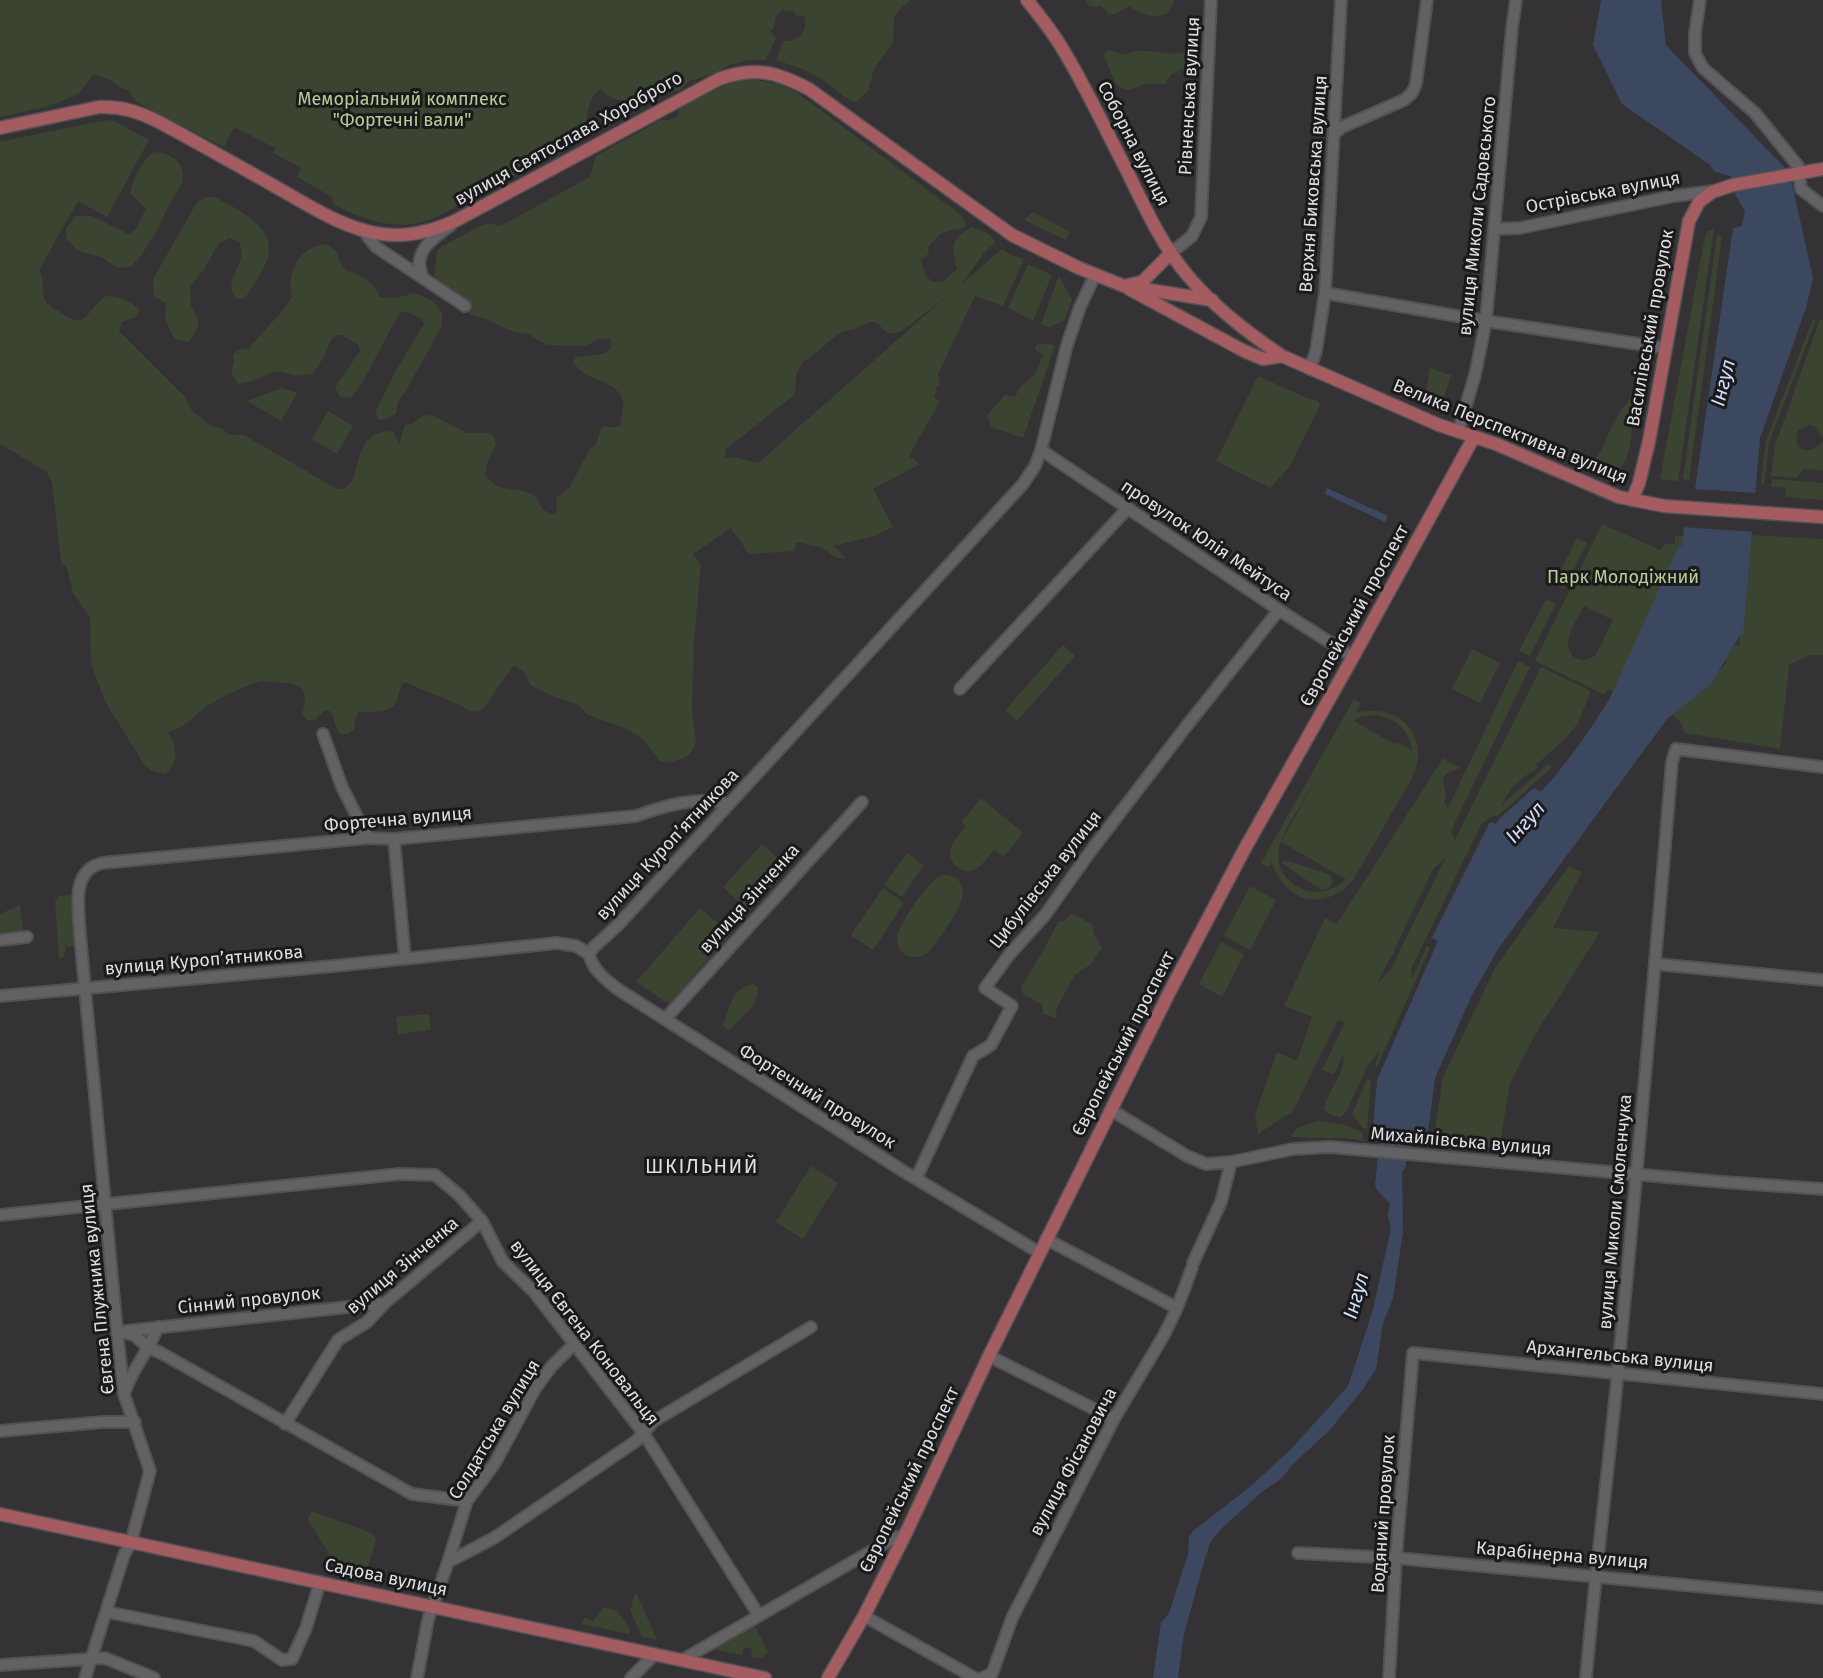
<!DOCTYPE html>
<html>
<head>
<meta charset="utf-8">
<style>
  body { margin:0 }
  canvas { display:block; background:#343234 }
</style>
</head>
<body>
<canvas width="1823" height="1678"></canvas>
<script>
const ctx = document.querySelector('canvas').getContext('2d');
ctx.lineJoin = 'round';
function fillPath(path, color) { ctx.fillStyle = color; ctx.fill(path, 'evenodd'); }
function trace(path, color, width, dash) { ctx.strokeStyle = color; ctx.lineWidth = width; ctx.lineCap = dash ? 'butt' : 'round'; ctx.setLineDash(dash || []); ctx.stroke(path); }
function label(font, color, halo, rows, align = 'center') {
  ctx.font = font + ' "Fira Sans",sans-serif'; ctx.lineWidth = 6; ctx.setLineDash([]); ctx.textBaseline = 'middle'; ctx.strokeStyle = halo; ctx.fillStyle = color; for (const [text, x, y, turn = 0] of rows) {
    ctx.save(); ctx.translate(x, y); ctx.rotate((+turn || 0) * Math.PI / 180); ctx.textAlign = isNaN(turn) ? turn : align; if (halo) ctx.strokeText(text, 0, 0); ctx.fillText(text, 0, 0); ctx.restore();
  }
}
const green = new Path2D(`
  M0,0H911L900,9L894,17L893,43L874,69L868,91L856,102C842,99 836,88 824,81C810,71 792,64 776,61L783,41C799,43 809,30 804,15L798,17L792,11L782,10L776,16L774,28L770,31L776,38L766,60H749L729,65L718,72L689,81L679,91L657,92L653,88L649,89L655,94C639,110 614,102 600,89C597,92 593,96 591,100C584,118 589,131 572,144L433,219C397,232 367,221 334,205L332,197L297,177L301,168L273,153L275,148L234,127L224,147L136,102L129,91C113,85 112,77 93,75L78,94L50,106L0,117Z
  M1085,0H1174C1171,24 1143,17 1129,6L1116,14H1109L1101,6C1094,7 1088,7 1085,0Z
  M1109,50C1114,51 1118,53 1123,54C1128,55 1131,52 1136,51C1153,49 1168,56 1184,53L1193,60L1191,65L1170,75L1166,84H1145L1129,90L1121,88L1115,83L1103,53Z
  M750,79L778,84L796,92L960,214L965,221V226C958,231 952,229 945,232C938,235 933,241 928,247L929,253L921,260L925,274L932,282L943,281L957,269C952,249 949,239 972,227C981,230 993,234 995,243L984,253L961,285L1002,249L1011,255L1024,259L1003,306L975,296L938,374L940,385L936,388L934,397L940,401L909,456L920,464L873,489L893,527L874,536L834,546L846,558H837L820,547L796,542L794,551L749,554L731,528L693,554L701,565L694,639L692,711L696,741L693,750L686,757L668,763L660,761L643,739L625,728L588,715L579,705L552,696L530,685L525,673L514,665L483,709L477,712L470,711L460,705L407,683H403C399,689 399,696 396,702C390,714 370,712 359,712L356,716L354,729L348,734H340C334,727 335,719 330,711L325,710L314,721L307,720L302,715C306,697 309,684 285,683C278,683 269,681 262,681C252,682 211,702 203,709C191,718 183,729 168,732C177,746 179,762 166,774L151,770L143,763L105,701L91,664L90,617L73,593L67,568L61,562L52,483L48,474L42,469L0,444V142L100,121L112,120L149,140L107,217L78,201L39,270C45,280 41,289 44,298C46,304 52,307 58,311C88,332 84,312 106,296C118,296 132,301 140,311C135,320 131,318 122,322L119,331L184,396L192,411L211,426L221,428L230,435H244L337,489C368,492 344,430 393,431L399,444L405,425L412,424L422,416L432,415L467,433H489L494,437L496,444L487,464L485,474C502,502 532,477 542,509L551,514L555,513L557,510L556,498L569,488L590,449L595,446L602,427C608,425 614,429 620,426C621,418 624,409 623,402C619,379 583,382 573,361L576,357L604,354L612,347L610,338L599,339L586,346L547,345L528,334L514,332L486,319L471,315L459,307L438,284L434,274L437,253L441,247L476,228L489,223L499,226L506,223L590,177L596,156L661,120H670L677,117L679,109C702,96 723,83 750,79ZM947,296L758,463L734,457L725,458L726,449L795,394L796,376L802,362C818,355 828,339 844,331C845,331 851,330 853,330C859,328 864,323 870,322C884,319 880,340 902,331Z
  M153,152C172,153 185,162 183,182L169,205L158,229L142,254L132,266L118,268L101,257L78,251L66,238V228L76,216H92L128,234L135,230L146,209L131,194C131,179 142,162 153,152Z
  M207,197H215C238,210 279,227 267,260C262,274 253,286 245,298L237,299C219,278 250,267 239,242L229,238L218,244L205,268L190,287L191,306L198,319V327L189,342L174,339L165,319L166,303L154,296L153,279L197,202Z
  M1033,212L1070,232L1066,240L1024,220Z
  M1714,229L1678,481L1660,479L1705,236L1707,232Z
  M1717,235L1722,237L1689,480L1683,479Z
  M326,244L336,251L340,262L347,271L356,273L372,284L381,298H397L414,293L433,301L442,312V326L407,389L398,402L396,414L383,420L378,419L375,413L396,370L424,324L421,318L406,312H400L361,385L351,398L340,397L335,387L360,351L358,345L342,335H337L331,340L324,357L313,373L298,376L276,371L253,381L238,384L231,372L234,362L233,355L238,350L248,349L284,309L292,297C286,272 299,247 326,244Z
  M1028,264L1052,275L1033,321L1008,308Z
  M1059,276L1072,300L1064,321L1049,327L1041,324Z
  M1813,319L1816,320L1769,442L1764,484H1761L1766,441Z
  M1820,319L1823,321V438L1816,427L1808,425L1798,431C1791,453 1811,456 1823,441V470L1804,469L1796,478L1771,476L1775,446Z
  M1037,344H1050L1055,346L1023,438L991,427L987,416L1005,395L1015,397L1020,387L1035,374L1043,355L1035,350Z
  M1430,368L1451,375L1443,400L1426,392Z
  M1258,376L1307,398L1317,400L1320,405L1290,466L1270,488L1216,461Z
  M282,388L297,393L281,421L247,401Z
  M1635,394L1641,395C1648,408 1634,413 1625,417V422L1632,429C1630,446 1629,465 1612,475L1599,472L1593,468C1593,458 1599,455 1603,447C1611,427 1619,408 1635,394Z
  M328,411L353,426L337,454L312,439Z
  M1772,479L1823,483V500L1785,497L1786,488L1771,487Z
  M1602,524L1660,550L1665,544H1675V536H1687L1618,694L1608,689L1605,695L1535,661ZM1584,606L1613,620L1596,655C1588,660 1581,662 1573,656C1560,641 1577,621 1584,606Z
  M1749,535L1823,539V655H1809L1789,665L1780,749L1685,733L1680,721L1669,713L1706,685L1725,664L1731,644L1739,645Z
  M1577,538L1587,543L1564,589L1554,583Z
  M1546,599L1556,604L1530,656L1519,651Z
  M1063,645L1075,656L1017,721L1005,710Z
  M1472,649L1500,663L1480,703L1452,689Z
  M1518,661L1530,667L1451,831L1455,840L1541,667L1591,691L1578,723L1565,739L1536,765L1538,767C1534,772 1528,774 1522,778C1513,785 1506,796 1501,806L1549,763L1552,767L1497,817L1494,815L1482,823L1411,969L1412,979L1427,946L1430,948L1376,1069V1062L1380,1051L1368,1065L1346,1112L1341,1117L1334,1116L1324,1110C1326,1091 1347,1073 1343,1055L1334,1074L1322,1070L1345,1022L1338,1020L1293,1111L1258,1134L1255,1115L1277,1052L1297,1061L1312,1017L1284,1006L1325,918L1337,924L1443,758L1460,768L1446,774L1443,779L1446,797L1444,802L1448,808ZM1446,857L1391,969L1378,983L1387,963L1394,954V950L1433,869Z
  M1354,699L1361,703L1356,713C1400,701 1434,739 1411,780L1353,880C1325,913 1283,902 1272,862L1268,867L1261,863ZM1374,715C1394,717 1409,729 1412,750L1398,742L1396,745L1354,721L1360,717ZM1312,787L1281,842L1346,879C1321,906 1273,887 1279,849C1281,833 1303,802 1312,787Z
  M981,798L1023,833L1003,857L994,850C989,856 984,863 977,868C965,876 949,866 950,851C951,842 960,834 966,826L961,822Z
  M762,844L787,867L748,910L723,887Z
  M907,853L924,865L902,897L884,885Z
  M1284,860L1329,874C1335,882 1331,890 1321,890L1282,863Z
  M1569,866L1582,872L1553,928L1600,932L1535,1035L1510,1083L1499,1150L1433,1141L1443,1077L1496,966Z
  M941,875C947,875 953,875 958,880C975,896 942,933 932,948C922,963 896,959 897,938C897,926 929,880 941,875Z
  M1250,886L1276,900L1250,950L1224,936Z
  M883,888L904,903L873,950L851,935Z
  M71,895L76,900L78,946L66,947L64,957L59,959L55,901L58,896Z
  M20,905L23,932L20,936L0,938V914Z
  M700,908L731,934L669,1004L636,982Z
  M1072,914L1092,924L1094,934L1102,948L1091,964L1075,975L1056,1009L1057,1018L1043,1014V1005L1023,994L1021,987L1042,953L1059,921H1064Z
  M1221,942L1244,954L1222,997L1199,984Z
  M752,984L758,987C760,1007 740,1017 729,1031L723,1026C730,1007 730,990 752,984Z
  M429,1014L431,1030L398,1034L396,1017Z
  M1367,1079L1371,1081L1367,1129L1363,1128L1352,1114Z
  M1319,1121L1345,1125L1362,1132L1364,1141L1346,1138L1291,1137C1297,1124 1307,1125 1319,1121Z
  M811,1166L838,1183L803,1239L776,1222Z
  M311,1511L372,1533L376,1540L365,1577L343,1573L338,1568L308,1520Z
  M635,1593L637,1594L657,1640L642,1637L630,1611Z
  M603,1607L616,1610L630,1629L629,1634L581,1624L585,1617L593,1622Z
  M754,1624L768,1652L762,1658L751,1657L752,1649L744,1647L742,1655L713,1649Z`);
const water = new Path2D(`
  M1601,0H1661L1666,45L1784,167L1792,184L1813,278L1806,308L1760,438L1743,634L1740,635L1711,684L1667,719L1498,949L1472,995L1435,1078L1428,1132L1373,1127L1377,1080L1438,941L1432,938L1490,822L1496,824L1498,820L1534,788L1541,792C1567,763 1590,731 1610,698L1678,547L1682,546L1684,527L1695,489L1733,228L1742,226L1745,212L1735,194L1732,177L1714,171L1709,164L1622,104L1593,45Z
  M1327,488L1388,516L1385,522L1325,494Z
  M1380,1139L1414,1143L1402,1163L1403,1232L1393,1298L1383,1323L1376,1369L1363,1389L1329,1431L1294,1463L1281,1479L1263,1491L1221,1529L1211,1541L1205,1558L1184,1634L1178,1678H1153L1161,1622L1168,1615L1171,1607L1188,1554L1189,1537L1193,1531L1251,1486L1291,1449L1348,1386L1372,1313L1391,1229L1388,1216L1390,1203L1377,1190L1375,1184Z`);
const pier = new Path2D(`
  M1692,489L1758,493L1756,532L1681,527Z`);
const river = new Path2D(`
  M1397,1164L1404,1105`);
const minor = new Path2D(`
  M1700,0L1695,33V53L1703,68L1755,113L1798,166L1801,189L1823,206
  M1335,133L1342,127L1404,100L1412,93L1416,84L1427,0
  M362,229L376,247L465,306
  M1495,229L1520,228L1674,196L1713,191
  M1171,253L1192,236L1201,217L1211,0
  M423,278C411,252 432,239 451,225
  M1325,293L1486,321L1665,348
  M1310,369L1316,351L1325,293L1341,0
  M1458,432L1475,375L1486,321L1512,28L1516,0
  M1041,450L1279,610L1353,657
  M960,689L1128,508
  M323,734L342,787L368,838
  M394,839L405,959
  M0,940L27,937
  M589,954L594,947L618,925L1023,484L1035,466L1041,450L1067,345L1080,307L1095,275
  M589,954C593,970 604,978 616,988L903,1171L1040,1253
  M1655,964L1823,980
  M0,996L334,966L557,943L576,946L589,954
  M665,1019L862,802
  M1111,1110L1187,1156L1206,1164L1231,1162L1293,1149L1330,1147L1723,1182L1823,1189
  M916,1179L973,1056L991,1045L1012,1006L985,988L1009,955L1045,915L1090,852L1185,728L1279,610
  M0,1215L399,1174L435,1175L459,1195L482,1221L503,1262L534,1292L644,1434L758,1614
  M1046,1239L1177,1308
  M1193,1263L1221,1202L1231,1162
  M117,1331L134,1335L149,1348L161,1353L412,1494L467,1501
  M126,1331L385,1303
  M989,1356L1114,1419
  M125,1391C133,1368 149,1350 158,1327
  M285,1424L338,1340L367,1322L385,1303L482,1221
  M0,1431L103,1422H135
  M1298,1553L1396,1558L1823,1598
  M448,1562L494,1538L636,1441L654,1421L811,1327
  M107,1612L254,1641L282,1660L292,1659L306,1628L320,1582
  M864,1616L975,1678
  M682,1660L894,1538L905,1535
  M0,1665L105,1658L154,1678
  M85,1678L124,1555L131,1542L150,1471L124,1394L117,1331L80,935C79,909 70,871 102,863L368,838L394,839L636,816C667,805 696,796 728,804
  M417,1678L428,1620L448,1562L467,1501L495,1463L535,1389L551,1367L574,1344
  M631,1678L655,1654
  M982,1678L992,1674L1012,1618L1114,1419L1164,1335L1177,1308L1192,1268
  M1389,1678L1396,1558L1413,1353L1823,1394
  M1586,1678C1595,1575 1608,1473 1618,1370C1638,1168 1655,965 1672,762L1676,749L1823,767`);
const major = new Path2D(`
  M1027,0C1039,15 1052,31 1062,48C1086,87 1105,129 1126,169C1144,206 1161,244 1188,276C1214,307 1248,333 1282,356L1439,425L1496,444L1619,497L1664,506L1823,517
  M0,128L99,107C122,106 139,112 159,122C198,143 237,165 276,187C308,205 344,229 381,234C408,238 433,231 457,220L719,79C755,66 776,72 809,89L1012,235L1079,268L1124,286L1212,300
  M1128,285L1142,282L1171,253
  M1129,289L1244,351L1263,359L1282,356
  M1632,500L1639,483L1649,441L1689,221L1699,202L1712,192L1733,185L1823,169
  M0,1514L765,1678
  M828,1678L864,1616L905,1535L989,1356L1169,993L1244,850L1353,657L1474,437`);
const streetNames = [
  ["Рівненська вулиця",1190,96,-87],
  ["вулиця Святослава Хороброго",569,139,-29],
  ["Соборна вулиця",1133,144,63],
  ["Верхня Биковська вулиця",1314,184,-86],
  ["Острівська вулиця",1603,193,-11],
  ["вулиця Миколи Садовського",1478,216,-84],
  ["Василівський провулок",1651,328,-80],
  ["Велика Перспективна вулиця",1510,432,22],
  ["провулок Юлія Мейтуса",1206,541,34],
  ["Європейський проспект",1355,616,-61],
  ["Фортечна вулиця",398,820,-5],
  ["вулиця Куропʼятникова",668,845,-47],
  ["Цибулівська вулиця",1046,880,-52],
  ["вулиця Зінченка",750,899,-48],
  ["вулиця Куропʼятникова",204,961,-5],
  ["Європейський проспект",1124,1044,-63],
  ["Фортечний провулок",817,1097,32],
  ["Михайлівська вулиця",1461,1142,5],
  ["вулиця Миколи Смоленчука",1616,1212,-85],
  ["вулиця Зінченка",403,1266,-40],
  ["Євгена Плужника вулиця",98,1289,-96],
  ["Сінний провулок",249,1301,-6],
  ["вулиця Євгена Коновальця",584,1333,52],
  ["Архангельська вулиця",1620,1357,6],
  ["Солдатська вулиця",495,1430,-59],
  ["вулиця Фісановича",1074,1462,-62],
  ["Європейський проспект",910,1480,-64],
  ["Водяний провулок",1384,1514,-86],
  ["Карабінерна вулиця",1562,1556,5],
  ["Садова вулиця",386,1578,12]
];
const parkNames = [
  ["Меморіальний комплекс",402,100],
  ["\"Фортечні вали\"",402,121],
  ["Парк Молодіжний",1623,578]
];
const waterNames = [
  ["Інгул",1724,383,-76],
  ["Інгул",1526,823,-48],
  ["Інгул",1357,1296,-74]
];
const neighbourhoodNames = [
  ["ШКІЛЬНИЙ",702,1167]
];
fillPath(green, '#3b4331');
fillPath(water, '#3c485f');
fillPath(pier, '#343234');
trace(river, '#3c485f', 18);
trace(minor, '#525153', 14);
trace(major, '#525153', 15);
trace(minor, '#636164', 10);
trace(major, '#a45c60', 12);
label('18px', '#dfdee0', '#1b1a1b', streetNames);
label('18px', '#b9cd9b', '#1b1a1b', parkNames);
label('italic 20px', '#cfdffc', '#1b1a1b', waterNames);
ctx.letterSpacing = '1.5px';
label('20px', '#dfdee0', '#1b1a1b', neighbourhoodNames);
ctx.letterSpacing = '0px';
</script>
</body>
</html>
